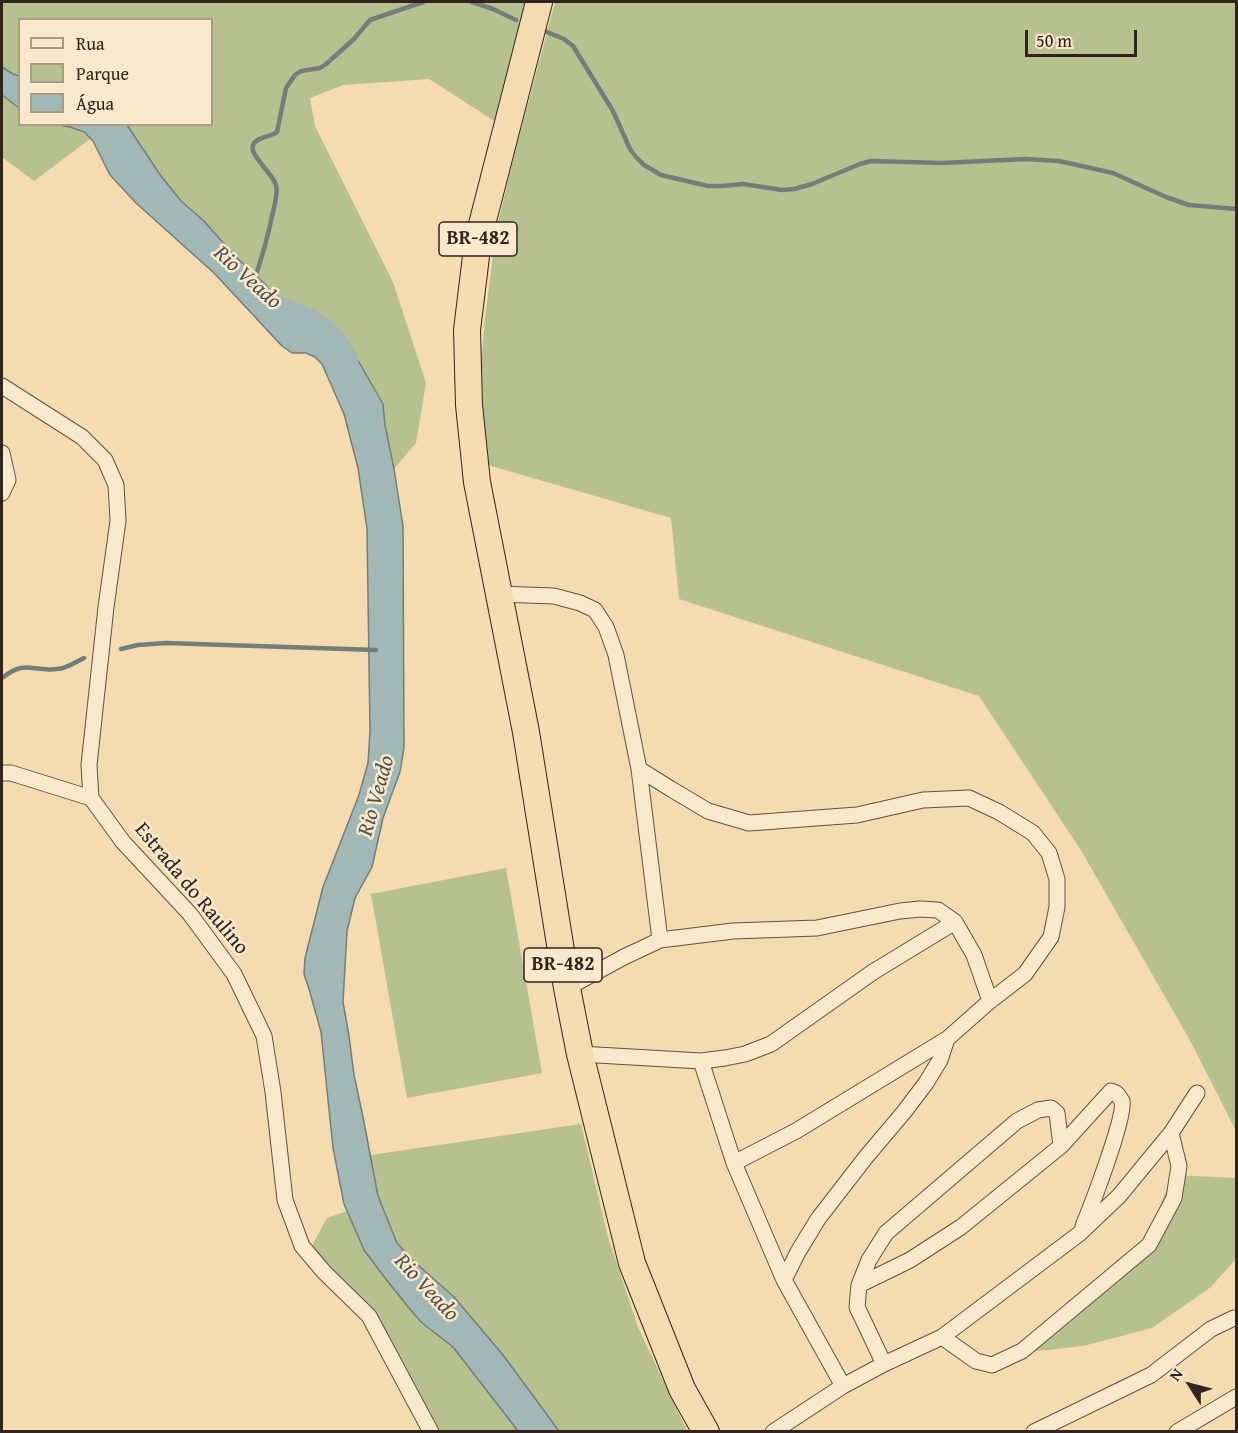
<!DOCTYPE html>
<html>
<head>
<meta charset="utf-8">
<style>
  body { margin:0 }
  #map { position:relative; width:1238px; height:1433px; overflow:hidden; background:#f4dbb0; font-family:"Gentium Book Plus",serif }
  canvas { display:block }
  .frame { position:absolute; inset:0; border:3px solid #31241e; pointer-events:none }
  .legend { position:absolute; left:18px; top:18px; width:195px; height:108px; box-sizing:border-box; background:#f8e8cc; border:2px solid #a89a86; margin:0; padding:8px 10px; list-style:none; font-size:18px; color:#31241e }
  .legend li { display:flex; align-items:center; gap:12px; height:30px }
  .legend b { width:30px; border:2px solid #a89a86 }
  .north { position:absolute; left:1160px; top:1355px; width:60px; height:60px; -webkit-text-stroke:4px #f8e8cc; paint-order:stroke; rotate:306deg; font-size:16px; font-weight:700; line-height:24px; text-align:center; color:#31241e }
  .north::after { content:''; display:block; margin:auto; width:21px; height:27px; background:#31241e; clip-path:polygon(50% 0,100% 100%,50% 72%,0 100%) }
  .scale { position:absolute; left:1025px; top:30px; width:112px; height:27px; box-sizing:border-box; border:3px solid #31241e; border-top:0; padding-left:8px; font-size:18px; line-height:21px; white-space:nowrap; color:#31241e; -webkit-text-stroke:4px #f8e8cc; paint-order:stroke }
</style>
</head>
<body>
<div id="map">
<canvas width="1238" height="1433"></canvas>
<div class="frame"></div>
<ul class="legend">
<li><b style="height:8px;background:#f8e8cc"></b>Rua</li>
<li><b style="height:16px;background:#b6c18f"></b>Parque</li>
<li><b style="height:16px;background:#a1b8b7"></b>Água</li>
</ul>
<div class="north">N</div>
<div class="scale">50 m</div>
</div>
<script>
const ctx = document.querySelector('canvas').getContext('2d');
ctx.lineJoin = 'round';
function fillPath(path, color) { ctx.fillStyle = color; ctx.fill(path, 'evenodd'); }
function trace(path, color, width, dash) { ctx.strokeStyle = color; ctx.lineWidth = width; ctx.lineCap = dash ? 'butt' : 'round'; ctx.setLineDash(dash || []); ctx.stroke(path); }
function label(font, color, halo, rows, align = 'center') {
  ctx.font = font + ' "Gentium Book Plus",serif'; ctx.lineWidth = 5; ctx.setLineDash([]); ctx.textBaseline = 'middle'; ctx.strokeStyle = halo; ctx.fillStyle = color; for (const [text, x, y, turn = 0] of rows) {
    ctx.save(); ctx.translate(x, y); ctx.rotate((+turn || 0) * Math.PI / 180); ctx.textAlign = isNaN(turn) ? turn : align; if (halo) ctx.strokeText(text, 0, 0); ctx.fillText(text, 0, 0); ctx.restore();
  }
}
const green = new Path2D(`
  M2,2H532L499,124L429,79L343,85L310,98L315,126L393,282L426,383L416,443L394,469L385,425L383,404L369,379L342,343L311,326L280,304L265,284L234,255L204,221L181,201L161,176L127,125L212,124V20H20L19,76L13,74L2,66Z
  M555,2H1236V1131L1191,1042L1082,852L979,696L679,599L671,518L481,463L477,409L485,319L496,232L513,160Z
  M2,95L19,108L20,124C44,124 71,120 90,139L34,181L2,157Z
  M506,868L542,1073L407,1098L371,894Z
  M581,1124L608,1237L638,1327L687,1431H559L454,1297L409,1257L397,1243L378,1196L371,1155Z
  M1172,1175L1236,1178V1259L1211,1287L1152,1328L1083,1346L1030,1352L1130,1262L1155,1220Z
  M347,1211L364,1250L409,1308L421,1322L453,1347L518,1431H437L395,1360L310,1249L327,1218Z`);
const water = new Path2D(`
  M2,67L13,74L19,76V108L2,95Z
  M59,125H127L161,176L181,201L204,221L234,255L265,284L280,304L311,326L342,343L359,362L383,404L385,425L394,469L403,526L404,748L400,772L383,818L372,867L355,898L347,931L343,1002L349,1036L354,1075L363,1117L378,1196L397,1243L409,1257L454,1297L503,1355L559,1431H518L453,1347L421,1322L409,1308L385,1278L364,1250L344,1204L333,1148L321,1032L309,989L304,974L305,958L323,887L359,795L368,763L370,731L367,529L358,468L344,414L322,364L315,357L306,353H292L282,346L214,273L136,203L110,175L93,141L84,132L70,127Z`);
const stream = new Path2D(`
  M472,2L493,9L516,20
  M542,30L564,39L573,46L613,111L630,149L636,157L644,165L661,175L708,186H722L743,184L782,190L794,189L812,184L860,164L871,161L942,163L1025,159L1059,161L1113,173L1166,197L1189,205L1236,209
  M254,280C262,258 268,236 273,212C275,203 278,194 276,185C273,174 249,155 253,145C256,137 271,137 277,132L286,88L295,75L301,71L320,68L326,64L353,40L370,20L423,2
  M121,649L138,645L166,643L376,650
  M2,678C26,659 31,672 57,669C66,669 76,662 84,658`);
const river = new Path2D(`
  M268,302C277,311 286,312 297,317C318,325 335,340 345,360`);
const minor = new Path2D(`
  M2,386L82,437L105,460L116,485L118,521L106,607L89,765L91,798L123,842L190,914L234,974L264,1036L273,1092L285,1200L302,1246L324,1272L369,1316L431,1432
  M2,453L8,480L2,493
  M498,594L554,596L580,603L595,610L606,627L616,655L639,769L660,940
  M639,769L671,789L708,811L749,823L857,815L923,800L969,798L999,812L1033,833L1049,853L1057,879V907L1051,937L1025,974L990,1001L947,1039L796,1131L734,1163
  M2,773H11L91,798
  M567,988L624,957L660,940L733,931L817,928L900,911L920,909L938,910L955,922L974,955L990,1001
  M580,1054L701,1061L725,1058L745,1054L771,1044L873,972L955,922
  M701,1061L734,1163L784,1280L843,1386
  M784,1280L798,1252L818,1219L866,1157L904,1112L926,1083L940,1060L947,1039
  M859,1285L910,1260L961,1227L1061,1146L1111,1091L1116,1093C1117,1093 1121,1100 1122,1101C1126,1116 1091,1207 1083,1226
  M942,1337L976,1361L992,1365L1022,1351L1149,1245L1174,1198L1179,1166L1171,1133
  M884,1364L857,1307L859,1285L869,1260L886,1233L1017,1121L1038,1110L1051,1108L1057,1113L1061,1146
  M773,1432L843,1386L884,1364L942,1337L1079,1234L1119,1196L1171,1133L1197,1093
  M1034,1432L1151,1375L1211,1329L1234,1318H1236
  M1177,1432L1236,1397`);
const trunk = new Path2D(`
  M539,2L478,240L467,330L469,405L477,482L526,732L567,988L580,1054L632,1263L682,1389L706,1432`);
const shields = [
  [478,239,78],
  [563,965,78]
];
const shieldNames = [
  ["BR-482",478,239],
  ["BR-482",563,965]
];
const streetNames = [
  ["Estrada do Raulino",191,889,50]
];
const waterNames = [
  ["Rio Veado",247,278,42],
  ["Rio Veado",377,796,-74],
  ["Rio Veado",426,1288,47]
];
fillPath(green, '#b6c18f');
fillPath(water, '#a1b8b7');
trace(water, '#747d7a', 1.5);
trace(stream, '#747d7a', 4.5);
trace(river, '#a1b8b7', 27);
trace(minor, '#625242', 17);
trace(trunk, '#31241e', 28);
trace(minor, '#f8e8cc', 15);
trace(trunk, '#f4dbb0', 26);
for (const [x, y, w] of shields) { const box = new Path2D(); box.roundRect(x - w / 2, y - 17, w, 34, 4.5); ctx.fillStyle = '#f8e8cc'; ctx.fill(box); trace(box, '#31241e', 1.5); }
label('bold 20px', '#31241e', null, shieldNames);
label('21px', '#31241e', '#f8e8cc', streetNames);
label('italic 22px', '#53504c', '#f8e8cc', waterNames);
</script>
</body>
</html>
